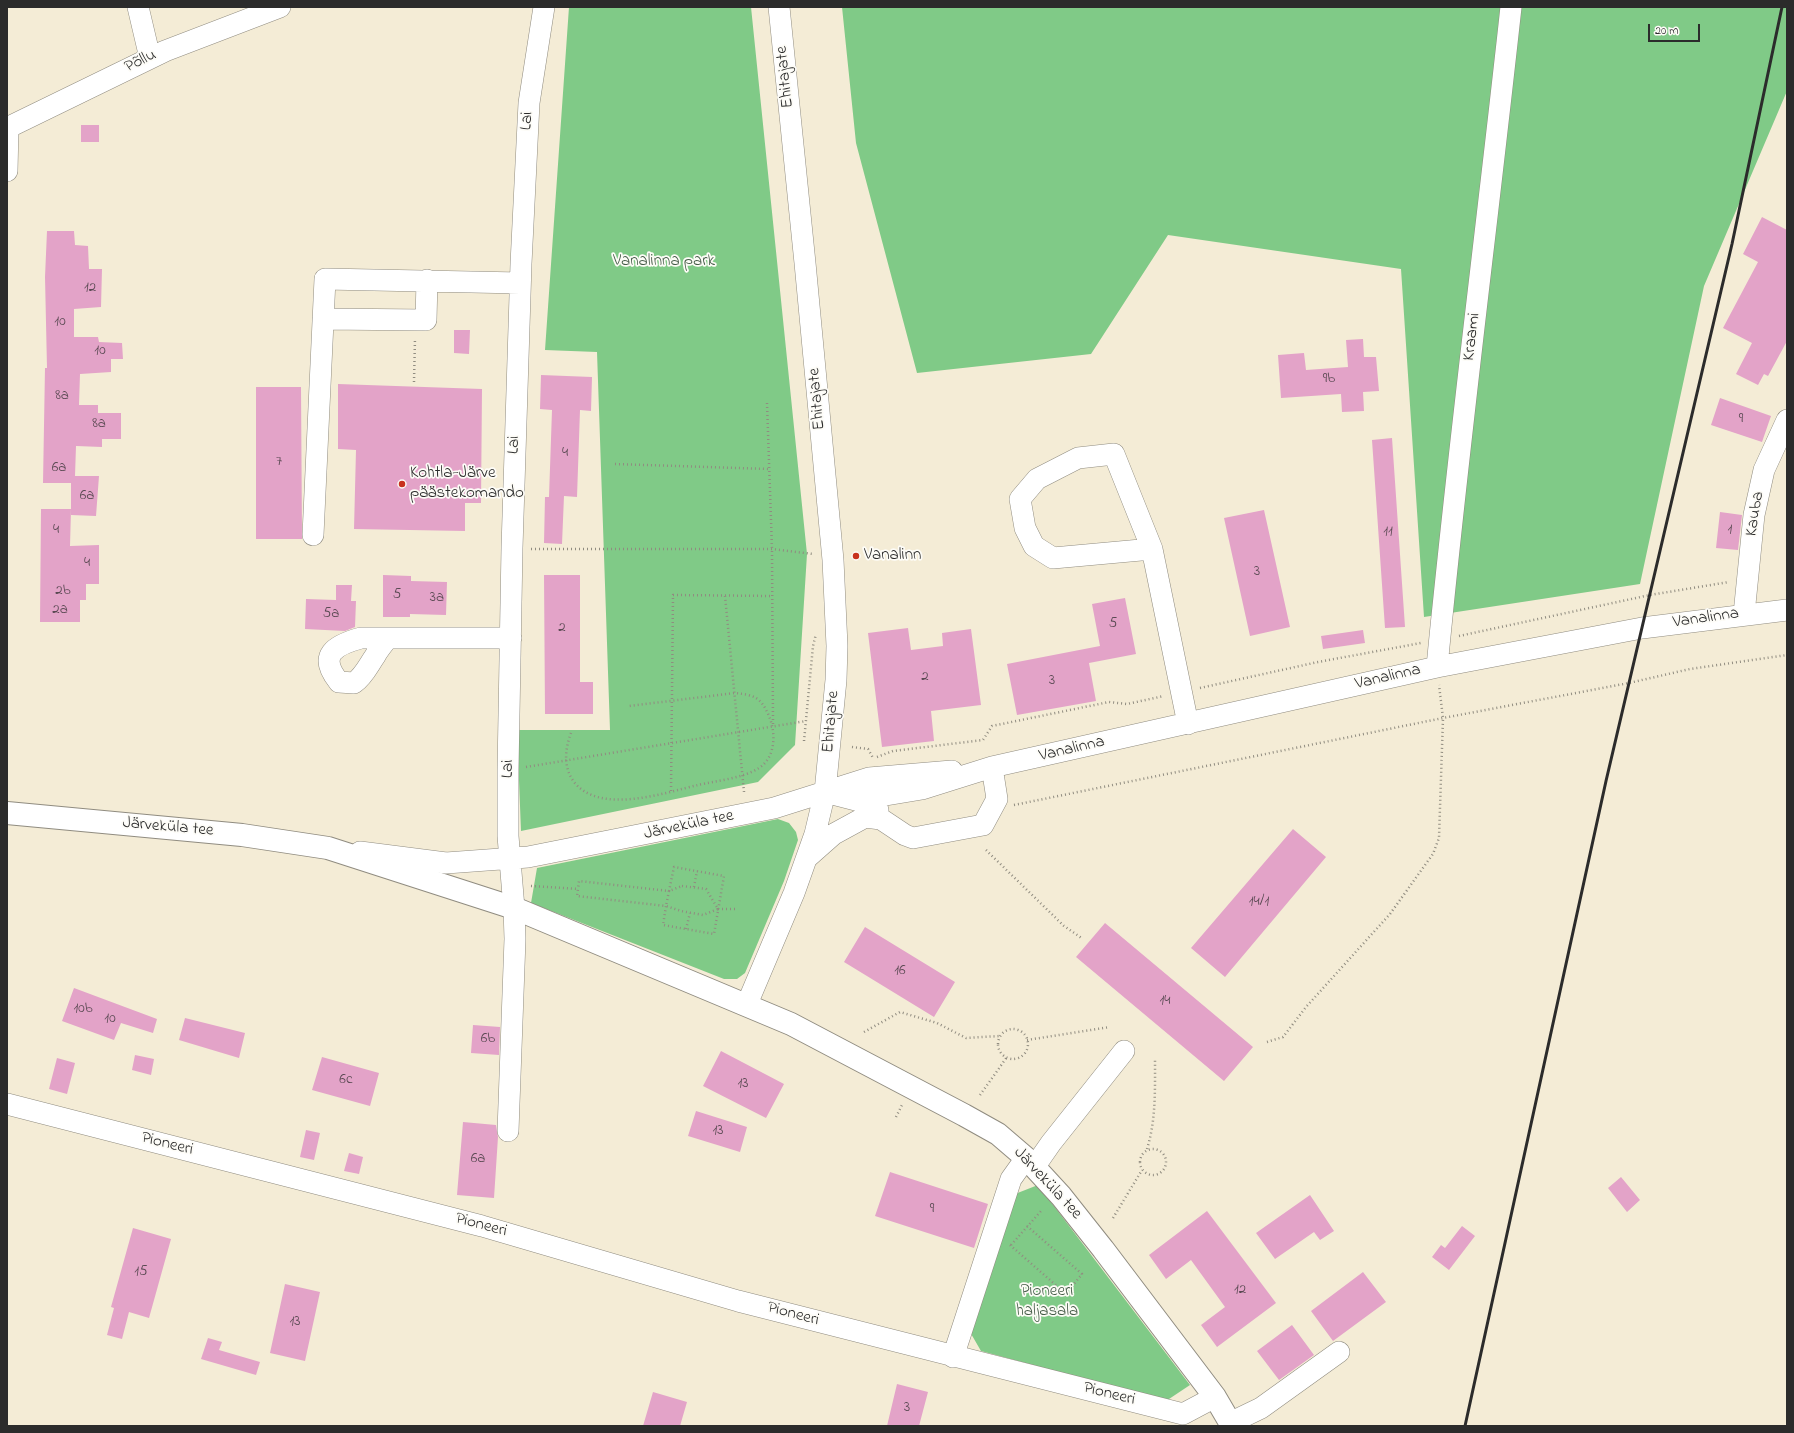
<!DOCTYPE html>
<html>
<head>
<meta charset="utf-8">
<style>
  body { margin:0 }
  #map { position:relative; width:1794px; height:1433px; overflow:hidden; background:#f4ecd6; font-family:"Indie Flower",sans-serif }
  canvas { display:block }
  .frame { position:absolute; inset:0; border:8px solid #2b2b2b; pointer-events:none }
  .scale { position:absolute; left:1648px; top:24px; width:52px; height:18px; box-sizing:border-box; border:2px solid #2b2b2b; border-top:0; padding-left:5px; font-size:12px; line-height:14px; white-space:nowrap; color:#2b2b2b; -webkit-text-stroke:3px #fdfcf7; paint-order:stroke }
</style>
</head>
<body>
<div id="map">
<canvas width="1794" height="1433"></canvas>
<div class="frame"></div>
<div class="scale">20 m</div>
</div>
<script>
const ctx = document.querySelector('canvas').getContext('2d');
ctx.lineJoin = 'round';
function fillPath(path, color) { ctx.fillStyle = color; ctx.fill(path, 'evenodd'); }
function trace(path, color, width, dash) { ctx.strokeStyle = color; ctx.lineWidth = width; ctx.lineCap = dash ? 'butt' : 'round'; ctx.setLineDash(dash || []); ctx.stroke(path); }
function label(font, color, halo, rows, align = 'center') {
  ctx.font = font + ' "Indie Flower",sans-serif'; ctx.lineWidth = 3.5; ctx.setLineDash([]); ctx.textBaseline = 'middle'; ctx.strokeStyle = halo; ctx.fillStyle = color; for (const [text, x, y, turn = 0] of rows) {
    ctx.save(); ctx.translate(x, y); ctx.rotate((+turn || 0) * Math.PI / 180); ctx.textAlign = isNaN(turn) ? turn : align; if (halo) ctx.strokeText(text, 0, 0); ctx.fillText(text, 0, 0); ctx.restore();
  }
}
const green = new Path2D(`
  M569,7H751L807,554L795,745L758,782L521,831L517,730H610L597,352L545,350Z
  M842,7H1787V91L1704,286L1640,584L1424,617L1401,269L1168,235L1091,354L917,373L856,143Z
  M778,819L789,823L796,832L798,840L784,881L745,973L737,979H724L531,903L537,868Z
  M1038,1185L1190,1385L1166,1401L981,1351L970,1332L1015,1194Z`);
const building = new Path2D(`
  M81,125H99V142H81Z
  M1762,217L1787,230V341L1768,376L1764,374L1758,385L1736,374L1752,343L1723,328L1758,262L1743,254Z
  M47,231H74L75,245L88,246L89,269H102L101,307L74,309V337H98L99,342L122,343L123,359H111V372L80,374L79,405H98V413H121V439H102V447L76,446L75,476H99L96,516L71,515V483H43L45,368H47L45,277Z
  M454,330H470L469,354L454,353Z
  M1363,339L1364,357H1376L1379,391L1363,392L1364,411L1342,412L1341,394L1281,398L1278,355L1304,353L1306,370L1348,367L1346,340Z
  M541,375L592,377L591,411L580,410L577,497L564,496L562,544L544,543L545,497H549L552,410L540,409Z
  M338,384L482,389L481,503H465V531L354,529L356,450L338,449Z
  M256,387H301L302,539H256Z
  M1720,398L1771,416L1762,442L1711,425Z
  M1392,438L1405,627L1385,628L1372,440Z
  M41,509H71L70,546L99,545V584H86V600H80V622H40Z
  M1264,510L1290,627L1250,636L1224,518Z
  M1720,512L1742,515L1738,550L1716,548Z
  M383,575L411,576V581L447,582L446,615L410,614V617H383Z
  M544,575H580V682H593V714H545Z
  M336,585H352L351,601H356L355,627L345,631L305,629L306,599L336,600Z
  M1125,598L1136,654L1089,663L1096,701L1017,715L1007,664L1100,646L1092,604Z
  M908,628L911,650L943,646L942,633L971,629L981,705L931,711L934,741L882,747L868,633Z
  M1363,630L1365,643L1323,649L1321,636Z
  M1293,829L1326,857L1225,977L1191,948Z
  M1105,923L1253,1047L1224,1081L1076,957Z
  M865,927L955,982L934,1017L844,962Z
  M74,988L157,1019L153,1033L121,1023L114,1040L62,1021Z
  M185,1018L245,1033L239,1058L179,1040Z
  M473,1025L500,1027L499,1055L471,1053Z
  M721,1051L784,1084L766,1118L703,1086Z
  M135,1055L154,1059L151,1075L132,1070Z
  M322,1057L379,1073L370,1106L312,1090Z
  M57,1058L75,1063L67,1094L49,1089Z
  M696,1111L747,1127L740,1152L688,1136Z
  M463,1122L496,1125L498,1137L494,1198L457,1195Z
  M306,1130L320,1133L314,1160L300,1157Z
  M349,1153L363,1157L359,1174L344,1171Z
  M890,1172L988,1204L974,1248L875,1216Z
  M1621,1177L1640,1200L1627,1212L1608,1188Z
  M1310,1195L1334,1231L1320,1240L1314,1232L1275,1259L1256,1233Z
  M1207,1211L1276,1303L1217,1347L1201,1325L1225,1307L1191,1260L1166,1279L1149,1255Z
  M1462,1226L1475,1236L1449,1270L1432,1257L1441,1245L1445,1248Z
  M133,1228L171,1239L149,1318L129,1312L122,1339L107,1335L114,1308L111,1307Z
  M1363,1272L1386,1302L1333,1341L1311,1311Z
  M285,1284L320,1292L305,1361L270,1353Z
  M1292,1325L1314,1355L1279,1380L1257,1351Z
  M208,1338L222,1342L219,1350L260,1362L256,1375L201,1359Z
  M897,1384L928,1392L919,1426H887Z
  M653,1392L687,1402L680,1426H643Z`);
const path = new Path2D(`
  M414,382L415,338
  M767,403L772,549L773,724
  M615,464L769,469
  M531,549H772L813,554
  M725,596L744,792
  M1459,636L1650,595L1729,582
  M1200,688L1318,662L1421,643
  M571,733C565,749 563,767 574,782C600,815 664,793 698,785C715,781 744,778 759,768C776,757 776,733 769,716C761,697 754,695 735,693L629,706
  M804,741L813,646L816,634
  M852,747L868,749L873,758
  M877,757L893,751L983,740L992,726L1109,702L1127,704L1164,696
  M526,767L806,721
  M671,791L673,595L772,596
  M1014,805L1443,718L1629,683L1690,669L1787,655
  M986,850L1064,926L1083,939
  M531,886L578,889L577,896L666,906L663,925L714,934L724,876L674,867L669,891L579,881L578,889
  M682,886L706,889L718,909L703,915L681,911L666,906L669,891Z
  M694,887L697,871
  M718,909H738
  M686,929L690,913
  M998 1044a15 15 0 1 1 30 0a15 15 0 1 1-30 0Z
  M864,1032L900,1012L937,1023L966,1038L1000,1036
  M1027,1040L1110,1027
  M1267,1042L1283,1037L1306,1007L1390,914L1433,854L1439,838L1443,718L1439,685
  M980,1095L1007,1057
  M896,1117L903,1103
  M1140 1162a13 13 0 1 1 26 0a13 13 0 1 1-26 0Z
  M1147,1149C1156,1120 1155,1090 1155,1059
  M1113,1218L1142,1170
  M1010,1245L1066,1294L1082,1274L1027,1226
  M1011,1245L1041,1211`);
const minor = new Path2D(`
  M138,7L150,58
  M7,128L165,51L280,7
  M7,171L8,128
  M323,319L426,320L427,280
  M313,535L325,279L520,283
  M1152,549L1114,454L1078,458L1037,479L1020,499L1025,528L1034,546L1053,558L1152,549L1188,724
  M1744,614L1754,515L1764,470L1787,420
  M388,638C383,644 378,650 375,656C368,666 364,676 354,683L339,682C317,655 335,645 361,638H511
  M1437,667C1458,447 1487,227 1511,7
  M825,792L856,800L922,789L992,767L1437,667L1642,628L1787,610
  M865,817L881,819L905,835L913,838L983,825L997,799L992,767
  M360,852L446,863L528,857L774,808L869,778L952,771
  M808,857L834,834L878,810
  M747,1004L794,893L815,834L825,792L836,680L837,646L833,560L805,263L779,7
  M7,1104L482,1226L738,1301L1183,1414L1215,1397
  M508,1131L515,939L514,908L508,836V770L512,548L521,264L529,103L544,7
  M1035,1166L1051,1143L1124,1051
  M953,1357L1011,1179L1026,1158
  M1230,1423L1261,1408L1339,1352`);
const major = new Path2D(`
  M7,813L242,835L328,848L514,908L791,1024L964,1115L998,1134L1026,1158L1061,1196L1103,1249L1215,1397L1232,1426`);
const rail = new Path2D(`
  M1465,1426L1606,781L1732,244L1782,7`);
const markers = [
  [402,484,4,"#c8321e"],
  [856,556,4,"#c8321e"]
];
const numberNames = [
  ["12",90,289],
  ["10",60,323],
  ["10",100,352],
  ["9b",1329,380],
  ["8a",62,397],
  ["9",1741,420],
  ["8a",99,425],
  ["4",565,454],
  ["7",279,463],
  ["6a",59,469],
  ["6a",87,497],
  ["4",56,531],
  ["1",1730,531],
  ["11",1388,533],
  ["4",87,564],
  ["3",1257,573],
  ["2b",63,592],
  ["5",397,596],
  ["3a",437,599],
  ["2a",60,611],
  ["5a",331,615],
  ["5",1113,625],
  ["2",562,629],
  ["2",925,678],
  ["3",1052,682],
  ["14/1",1259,903],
  ["16",900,972],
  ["14",1165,1002],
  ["10b",83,1010],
  ["10",110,1020],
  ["6b",488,1040],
  ["6c",346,1081],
  ["13",743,1085],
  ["13",718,1132],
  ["6a",478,1160],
  ["9",932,1210],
  ["15",141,1273],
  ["12",1240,1291],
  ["13",295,1323],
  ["3",907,1409]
];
const streetNames = [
  ["Põllu",141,62,-26],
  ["Ehitajate",786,77,-96],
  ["Lai",528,121,-87],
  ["Kraami",1473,337,-83],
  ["Ehitajate",818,399,-95],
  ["Lai",515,445,-88],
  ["Kauba",1756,514,-81],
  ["Vanalinna",1706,619,-8],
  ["Vanalinna",1388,678,-13],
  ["Ehitajate",832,722,-85],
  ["Vanalinna",1072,750,-13],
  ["Lai",509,769,-89],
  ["Järveküla tee",689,826,-12],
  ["Järveküla tee",168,828,5],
  ["Pioneeri",167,1145,14],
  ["Järveküla tee",1047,1184,47],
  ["Pioneeri",481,1226,15],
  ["Pioneeri",793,1315,15],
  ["Pioneeri",1109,1395,14]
];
const parkNames = [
  ["Vanalinna park",664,262],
  ["Pioneeri",1047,1292],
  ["haljasala",1047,1312]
];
const poiNames = [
  ["Kohtla-Järve",410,474],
  ["päästekomando",410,494],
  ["Vanalinn",864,556]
];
fillPath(green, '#80ca87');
fillPath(building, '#e3a3c8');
trace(minor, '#908c80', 22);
trace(major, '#908c80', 24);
trace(path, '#908c80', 2.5, [1, 3]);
trace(minor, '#fff', 21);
trace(major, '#fff', 22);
trace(rail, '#2b2b2b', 3);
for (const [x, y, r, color] of markers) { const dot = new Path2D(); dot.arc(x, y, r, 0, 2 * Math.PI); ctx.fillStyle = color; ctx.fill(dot); trace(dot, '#fdfcf7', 1.5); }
label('15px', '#594952', null, numberNames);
label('17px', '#2b2b2b', '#fdfcf7', streetNames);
label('17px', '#445b47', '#fdfcf7', parkNames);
label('17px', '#2b2b2b', '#fdfcf7', poiNames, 'left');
</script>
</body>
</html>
